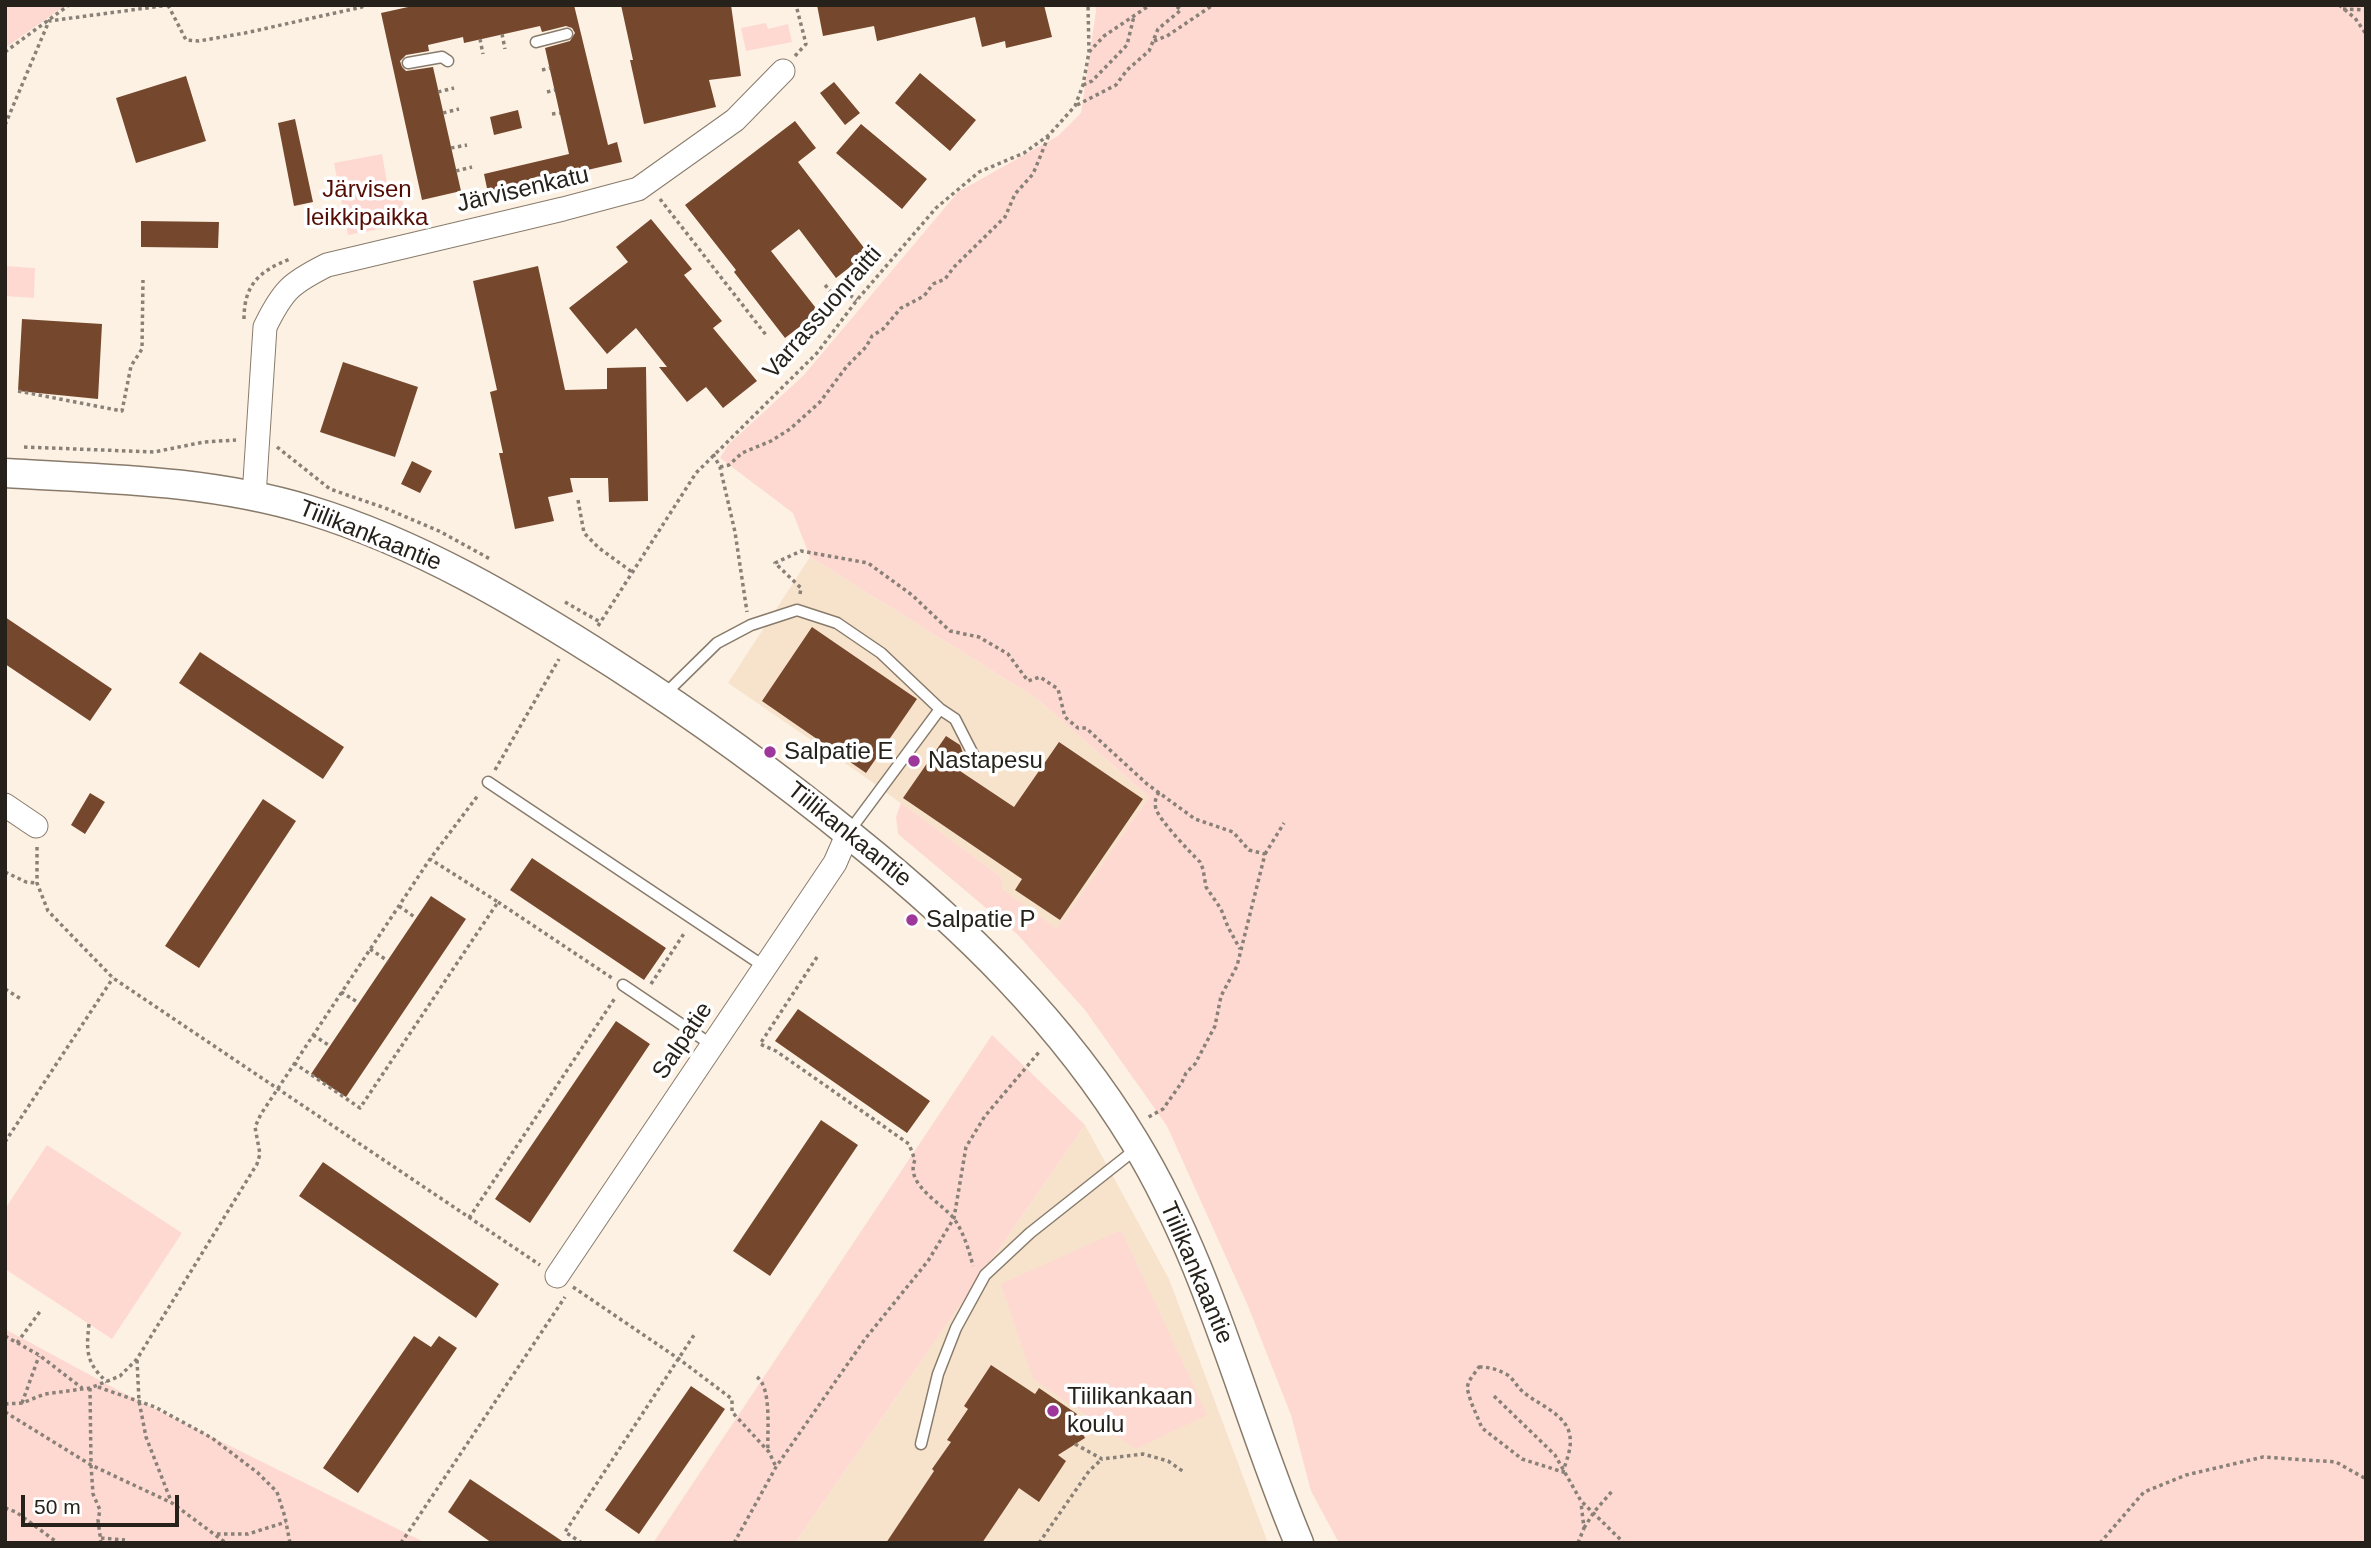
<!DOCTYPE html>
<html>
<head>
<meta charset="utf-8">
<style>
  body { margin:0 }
  #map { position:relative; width:2371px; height:1548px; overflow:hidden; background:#fdf1e3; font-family:Arial,sans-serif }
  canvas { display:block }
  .frame { position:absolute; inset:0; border:7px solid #26211a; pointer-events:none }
  .scale { position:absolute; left:21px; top:1495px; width:158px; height:32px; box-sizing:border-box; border:4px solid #26211a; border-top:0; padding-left:9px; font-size:21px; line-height:24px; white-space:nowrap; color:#26211a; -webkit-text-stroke:5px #fff; paint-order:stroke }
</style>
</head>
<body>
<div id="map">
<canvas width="2371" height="1548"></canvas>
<div class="frame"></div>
<div class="scale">50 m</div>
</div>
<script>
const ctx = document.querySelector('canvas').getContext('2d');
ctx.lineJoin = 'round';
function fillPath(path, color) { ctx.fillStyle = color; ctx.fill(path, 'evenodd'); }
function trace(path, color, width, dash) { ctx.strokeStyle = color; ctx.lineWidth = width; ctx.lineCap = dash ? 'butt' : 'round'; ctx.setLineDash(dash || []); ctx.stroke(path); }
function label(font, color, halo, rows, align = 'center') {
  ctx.font = font + ' Arial,sans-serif'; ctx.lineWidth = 7; ctx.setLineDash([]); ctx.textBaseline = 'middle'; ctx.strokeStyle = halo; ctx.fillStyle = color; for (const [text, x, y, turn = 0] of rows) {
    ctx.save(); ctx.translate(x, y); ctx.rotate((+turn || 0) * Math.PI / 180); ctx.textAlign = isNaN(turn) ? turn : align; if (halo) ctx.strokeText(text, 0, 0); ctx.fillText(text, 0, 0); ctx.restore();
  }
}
const built = new Path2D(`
  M810,557L1036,698L1149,797L1057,930L1001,889V877L865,777L728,683Z
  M1085,1125L1169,1279L1268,1543H795Z`);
const green = new Path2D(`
  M5,5H66L5,48Z
  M1095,5H2366V1543H1339L1311,1491L1291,1415L1248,1306L1167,1126L1085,1010L1017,934L898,834L896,817L901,803L1001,877L1002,889L1057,929L1149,797L1036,698L810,557L793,513L720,458L728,445L804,375L958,192L1058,136L1081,113L1096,11Z
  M766,23L768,29L788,24L792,42L746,51L741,28Z
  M382,154L389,194L401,192L407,224L348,235L334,163Z
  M5,266L35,268L34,298L5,296Z
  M992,1035L1085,1125L795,1543H653Z
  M47,1145L182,1233L112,1339L5,1269V1209Z
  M1121,1230L1207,1415L1136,1449L1033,1379L1001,1284Z
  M5,1329L127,1395L426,1543H5Z`);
const building = new Path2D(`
  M417,5H574L608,145L617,142L622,162L488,193L484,174L569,154L545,48L570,41L575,33L572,28L566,26L542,32L540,26L464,43L463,37L428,45L429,51L406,55L400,61L402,67L406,71L433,67L461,191L422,200L381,13Z
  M621,5H731L741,76L709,80L716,107L644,124L630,60H633Z
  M817,5H1044L1052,37L1006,48L1005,41L982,47L975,17L877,41L874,26L823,36Z
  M920,73L976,120L950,151L895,103Z
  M186,76L206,141L136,163L116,98Z
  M834,82L860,113L845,125L820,93Z
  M518,110L522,128L494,135L490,117Z
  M295,119L313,202L294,206L278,123Z
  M795,121L816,148L798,162L868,253L836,278L799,229L771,251L819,312L785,338L734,272L736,270L685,205Z
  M861,124L927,179L902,209L836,153Z
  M651,219L692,269L684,275L722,321L713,328L757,381L723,408L706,387L687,402L659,367H667L636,328L607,354L569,308L628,262L616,247Z
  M141,221L219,222L218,248L141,247Z
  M538,266L565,390L607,389V368L646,367L648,501L609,502L608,478H570L573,492L548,497L554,521L515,529L499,453H503L490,392L497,390L473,281Z
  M22,319L102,324L98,399L18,391Z
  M343,362L418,387L395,457L320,432Z
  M412,461L432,471L420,493L401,484Z
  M5,617L112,689L90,721L5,664Z
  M812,627L917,699L866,773L762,701Z
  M200,652L344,747L323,779L179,683Z
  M946,736L960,745L963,753L954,767L1014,807L1059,742L1143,799L1060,920L1015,890L1022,879L903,798Z
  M90,793L105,802L85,834L71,825Z
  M263,799L296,821L199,968L165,946Z
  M532,858L666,948L644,980L510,890Z
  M431,896L466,919L346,1097L311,1074Z
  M798,1009L930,1101L907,1133L775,1041Z
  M616,1021L650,1044L530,1223L495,1199Z
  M821,1120L858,1145L770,1276L733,1251Z
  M323,1162L499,1284L476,1318L299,1196Z
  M414,1336L431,1347L439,1336L457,1348L358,1493L323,1468Z
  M991,1365L1035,1394L1039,1388L1077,1414L1075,1417L1085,1438L1058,1455L1066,1461L1039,1502L1019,1488L982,1543H886L934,1471L932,1469L951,1442L947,1440L968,1409L964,1406Z
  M691,1386L725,1409L639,1534L605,1510Z
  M470,1479L565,1543H492L448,1512Z`);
const path = new Path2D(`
  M168,5L186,40L199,41L245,33L362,7L360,5
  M2339,5L2355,18L2366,34
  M2343,9L2366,10
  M502,34L505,49
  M480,39L483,54
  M1154,41L1167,36L1213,5
  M5,52L69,5
  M1089,52L1104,36L1150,5
  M795,56L806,44L796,5
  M542,70L550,68
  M1083,85L1092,81L1127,45L1134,16
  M438,92L454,88
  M547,92L555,90
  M1077,105L1116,85L1127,70L1149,51L1158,29L1181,10L1175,5
  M443,113L459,109
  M552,114L560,113
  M5,125L49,21L169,5
  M451,148L467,145
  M456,171L472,167
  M660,199L766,335
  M825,285L839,301L848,294L857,300
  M244,319C244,285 259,271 290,259
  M18,391L122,411L131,366L142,349L143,280
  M24,447L154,452L204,442L236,440
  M277,447L330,489L385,508L439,531L492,560
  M713,454L720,467L735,532L747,612
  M720,467L729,465L742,453L771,441L790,429L820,402L847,366L866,347L872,336L883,329L901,308L924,296L933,284L945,279L954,267L1005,217L1015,194L1033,174L1049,135
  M578,500L584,533L599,548L632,572
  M800,594L801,588L775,563L801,551L868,563L912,595L950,631L979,637L1008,654L1028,681L1040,677L1058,689L1065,717L1078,728H1086L1147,784L1195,819L1233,832L1249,850L1265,854L1237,966L1221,996L1215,1026L1195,1064L1186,1073L1182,1082L1163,1109L1147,1118
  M565,602L600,622
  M598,626L696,473L817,353L857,300L936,208L979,172L1024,153L1049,135L1075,106L1083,85L1089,52L1088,5
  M495,770L559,659
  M1159,792C1156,797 1154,802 1156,809C1160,821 1190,852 1200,862L1203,869L1206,887L1221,909L1228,927L1240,949
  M37,847V883L48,911L113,978L540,1265
  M1265,854L1284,823
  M5,872L26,882L37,883
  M498,902L612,978
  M399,906L416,918
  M370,949L388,961
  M817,957L760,1044L776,1051L909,1144L915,1160C904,1185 944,1204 955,1220C964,1234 969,1250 973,1266
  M651,984L685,932
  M5,989L21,999
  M341,992L359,1003
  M313,1035L330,1046
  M294,1063L360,1108L498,902L430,859
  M5,1142L113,978
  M469,1218L615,998
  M573,1287L679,1359L732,1399V1412L769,1452L776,1467
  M89,1324C86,1351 86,1363 107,1382
  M5,1336L39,1355L82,1388
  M17,1343L41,1310
  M137,1360L139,1401L146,1437L171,1501
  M1479,1367C1489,1367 1497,1369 1506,1374C1513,1378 1515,1384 1521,1390C1533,1402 1560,1411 1568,1429C1574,1444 1567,1458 1563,1472L1522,1459L1482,1428L1471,1402L1467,1388L1469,1381Z
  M757,1377C772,1388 767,1431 768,1450
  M98,1387L155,1407L212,1438L258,1473L277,1492L285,1517L290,1543
  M90,1388L91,1465L93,1494L100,1510L98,1520L101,1543
  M1494,1396L1555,1455L1581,1501L1624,1543
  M22,1403L39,1356
  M5,1404L22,1403L45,1394L90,1388L120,1376L137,1359L257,1164L260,1154L255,1127L261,1114L430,859L479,794
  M5,1412L91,1465L172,1503L226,1543
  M1075,1444L1102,1459L1143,1454L1168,1461L1184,1472
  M5,1508L16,1512L58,1543
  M1584,1528L1594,1512L1613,1490
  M217,1534H248L286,1522
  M101,1538L125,1540
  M401,1543L565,1297
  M582,1543L565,1532L694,1335
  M734,1543L776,1467L865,1339L928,1261L954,1218L966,1147L985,1116L1040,1051
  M1039,1543L1089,1471L1102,1459
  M1578,1543L1584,1528L1581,1503
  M2100,1543L2144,1492L2186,1475L2263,1457L2336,1462L2366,1479`);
const service = new Path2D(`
  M536,42L567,34
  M408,63L442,57L448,61
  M665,694L717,643L751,625L797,610L837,623L881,653L940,709L848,833
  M940,709L955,719L978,764
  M488,782L765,967
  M623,985L712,1045
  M921,1444L938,1374L956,1328L985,1275L1030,1233L1136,1149`);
const minor = new Path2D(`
  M254,496L265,327C283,290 291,283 327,265L563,209L638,189L735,120L783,71
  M5,805L36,826
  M557,1276L835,863L848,833`);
const tertiary = new Path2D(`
  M5,473C108,479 210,480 309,510C418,543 519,603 614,664C698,718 778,776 855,839C963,926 1063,1023 1135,1142C1211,1267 1243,1410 1299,1543`);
const markers = [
  [770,752,7,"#9e379a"],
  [914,761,7,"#9e379a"],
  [912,920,7,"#9e379a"],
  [1053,1411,7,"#9e379a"]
];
const parkNames = [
  ["Järvisen",367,190],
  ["leikkipaikka",367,218]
];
const streetNames = [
  ["Järvisenkatu",523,190,-13],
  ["Varrassuonraitti",823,313,-49],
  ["Tiilikankaantie",370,536,22],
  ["Tiilikankaantie",849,835,39],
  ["Salpatie",683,1041,-56],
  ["Tiilikankaantie",1196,1273,67]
];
const poiNames = [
  ["Salpatie E",784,752],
  ["Nastapesu",928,761],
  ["Salpatie P",926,920],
  ["Tiilikankaan",1067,1397],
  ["koulu",1067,1425]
];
fillPath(built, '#f7e3cc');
fillPath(green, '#fed9d2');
fillPath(building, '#75482d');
trace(service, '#887b6b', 13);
trace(minor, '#887b6b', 25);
trace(tertiary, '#887b6b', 31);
trace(path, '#898177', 3.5, [3.5, 3.5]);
trace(service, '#fff', 10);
trace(minor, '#fff', 23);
trace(tertiary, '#fff', 28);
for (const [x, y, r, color] of markers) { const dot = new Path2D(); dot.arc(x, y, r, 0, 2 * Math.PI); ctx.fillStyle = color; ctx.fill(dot); trace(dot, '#fff', 2.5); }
label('24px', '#540d05', '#fff', parkNames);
label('24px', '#26211a', '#fff', streetNames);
label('24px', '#26211a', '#fff', poiNames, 'left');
</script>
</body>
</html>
